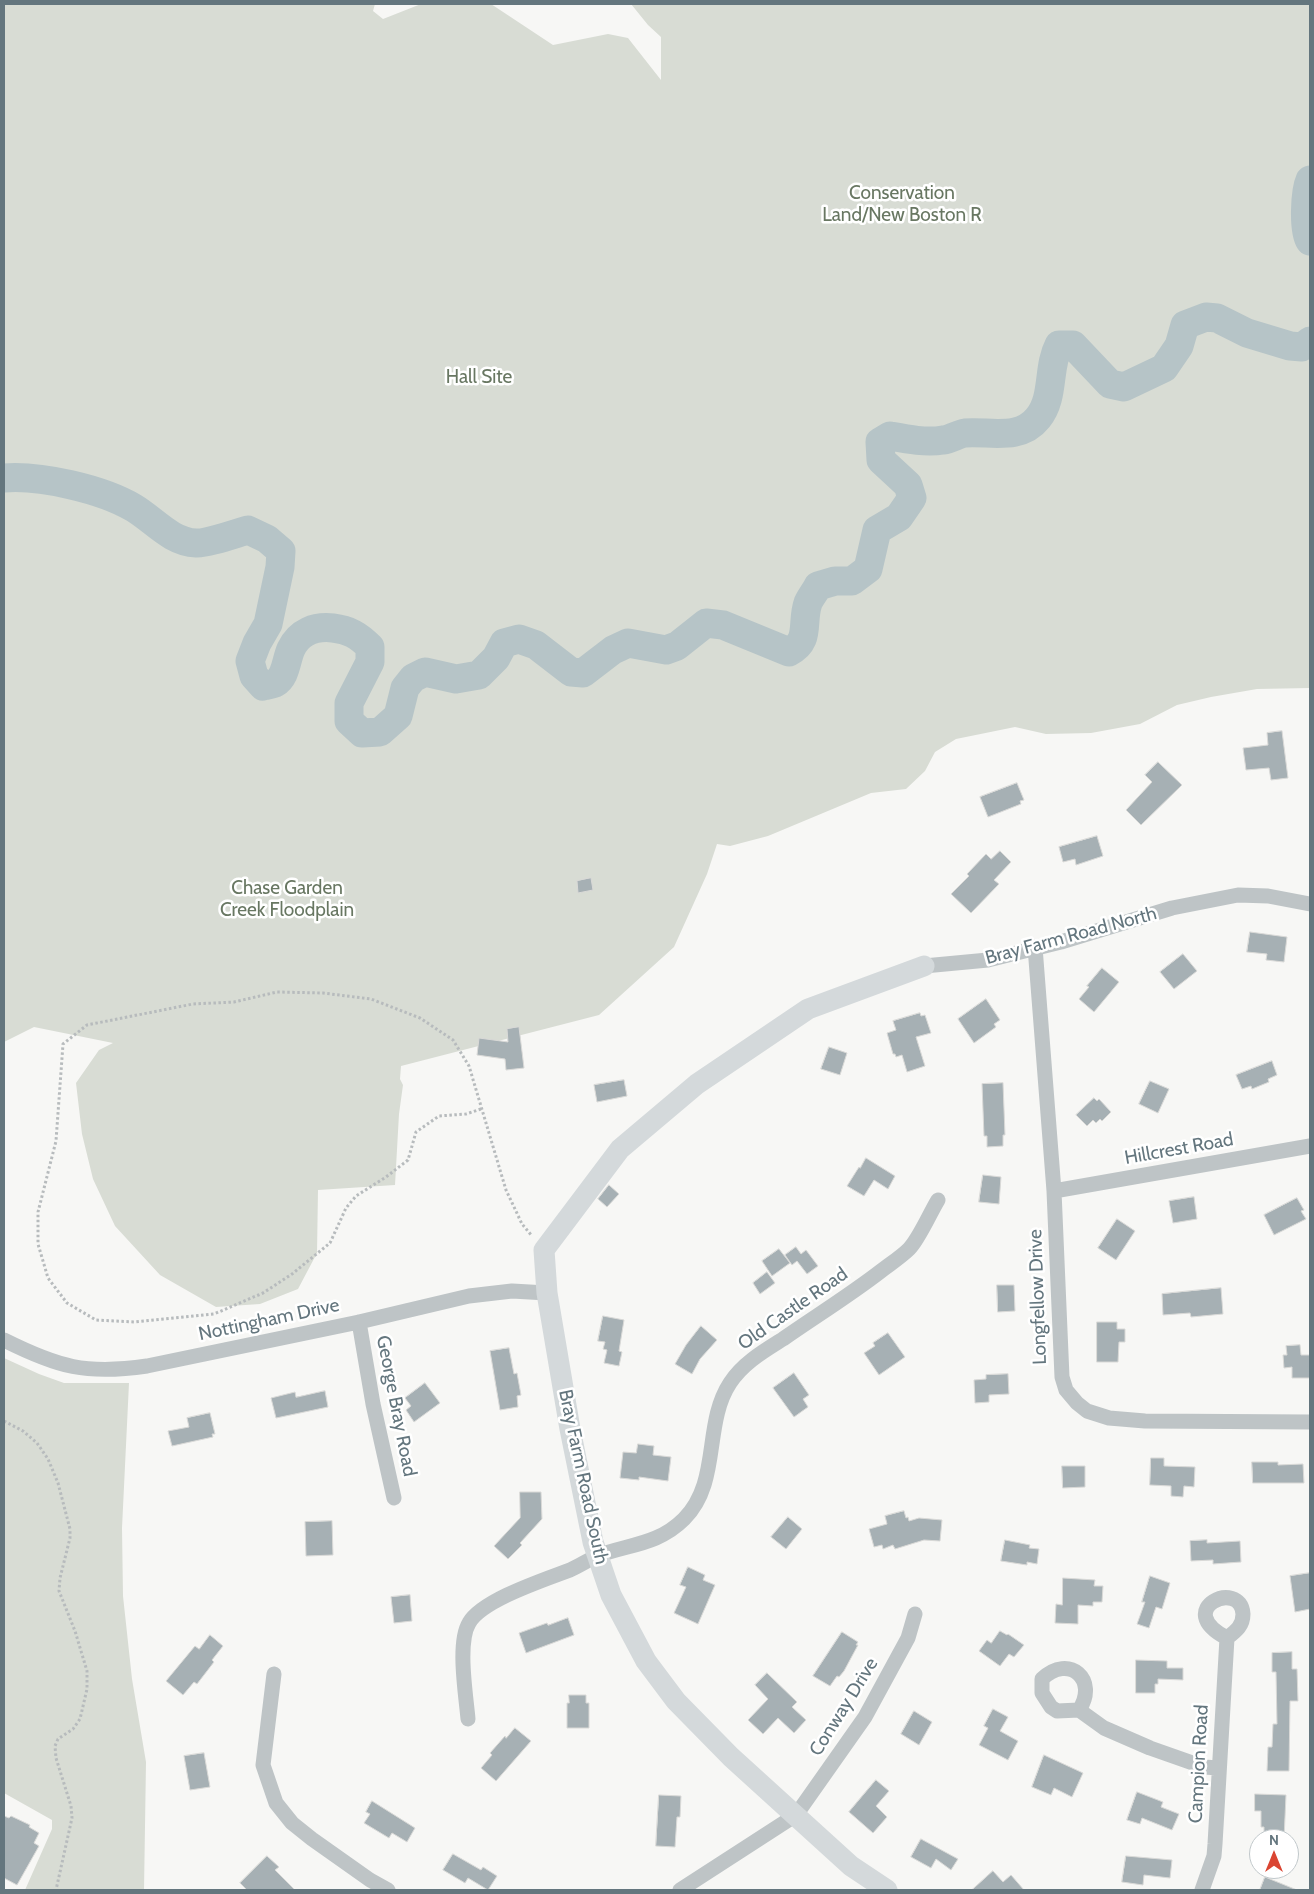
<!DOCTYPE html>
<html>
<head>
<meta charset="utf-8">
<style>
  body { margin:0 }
  #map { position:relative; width:1314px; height:1894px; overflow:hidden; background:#f7f7f5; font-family:Cabin,sans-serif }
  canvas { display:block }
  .frame { position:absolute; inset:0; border:5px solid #64767e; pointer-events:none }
  .north { position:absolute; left:1249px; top:1829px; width:50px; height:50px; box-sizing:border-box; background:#fff; border:1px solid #c1c8cb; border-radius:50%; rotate:0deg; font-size:14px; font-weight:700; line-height:20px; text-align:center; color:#64767e }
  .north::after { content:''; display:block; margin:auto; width:18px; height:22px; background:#da4532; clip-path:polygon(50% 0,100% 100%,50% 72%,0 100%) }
</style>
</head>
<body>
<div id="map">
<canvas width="1314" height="1894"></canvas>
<div class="frame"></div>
<div class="north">N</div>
</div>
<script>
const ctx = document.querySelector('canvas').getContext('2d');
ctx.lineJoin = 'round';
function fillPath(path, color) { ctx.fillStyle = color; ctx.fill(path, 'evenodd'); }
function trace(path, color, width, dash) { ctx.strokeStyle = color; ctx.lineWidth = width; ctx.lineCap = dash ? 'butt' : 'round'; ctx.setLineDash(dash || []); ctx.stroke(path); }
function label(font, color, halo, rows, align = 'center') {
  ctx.font = font + ' Cabin,sans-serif'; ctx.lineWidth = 5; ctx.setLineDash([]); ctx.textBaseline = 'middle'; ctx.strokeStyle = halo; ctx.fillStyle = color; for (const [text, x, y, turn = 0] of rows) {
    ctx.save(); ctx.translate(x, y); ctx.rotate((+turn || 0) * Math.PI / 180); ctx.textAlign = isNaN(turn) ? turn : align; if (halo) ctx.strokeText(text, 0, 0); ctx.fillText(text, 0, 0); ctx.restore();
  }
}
const green = new Path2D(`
  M4,4H375L373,11L383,19L421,4H491L553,45L608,34L628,38L661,80V37L648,25L631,4H1310V688L1257,689L1211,697L1177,705L1140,724L1091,733L1046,734L1015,727L956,739L935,752L925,771L906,789L871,793L768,836L730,846L717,844L707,874L674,947L599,1015L401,1066L400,1079L403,1085L399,1114L395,1185L318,1190L317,1253L298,1289L260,1304L216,1307L160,1275L115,1226L93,1179L82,1134L76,1083L99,1050L113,1043L34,1027L4,1042Z
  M4,1358L39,1374L64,1383H129L122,1528L123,1596L132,1679L146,1762L144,1890H25L52,1829V1820L4,1793Z`);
const river = new Path2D(`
  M1310,180C1305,191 1303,230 1310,241
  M4,478C40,475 102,489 134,508C154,520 171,542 196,543C206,544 237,533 248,530L267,539L281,551L280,567L268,624L257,643L250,661L254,676L263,686C266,685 272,685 275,683C286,677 286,660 291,649C299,632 315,626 333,628C349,630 358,635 370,647V662L349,703V721L362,733L380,732L398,716L405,688L413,678L425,672L456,679L479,675L496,658L504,643L519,639L536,645L571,672L583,673L613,650L628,643L666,650L677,646L706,623L723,625L789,652C811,641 801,623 808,603C810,598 815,592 818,586L835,581H852L868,569L877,530L899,517L912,498L908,485L881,460L880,442L890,436C906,439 926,443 943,440C951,439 958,434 965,433C990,431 1020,441 1038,418C1055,397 1047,368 1059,345H1073L1110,384L1124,387L1164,368L1179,346L1185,325L1206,317L1217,318L1247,333L1290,346L1302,347L1310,341`);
const building = new Path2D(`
  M1282,731L1288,778L1271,780L1269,768L1246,770L1243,748L1268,745L1267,733Z
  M1158,762L1182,785L1141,825L1126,810L1152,782L1145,775Z
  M1017,783L1024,800L1020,801L1021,804L988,817L980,797Z
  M1097,836L1103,856L1076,865L1075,859L1063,862L1059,847Z
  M1000,851L1011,862L994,880L999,884L971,913L951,894L969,876L967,874L986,854L991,859Z
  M591,878L593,890L578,893L577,881Z
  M1250,932L1287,937L1284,962L1266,960L1267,954L1247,952Z
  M1183,954L1197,971L1174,989L1160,972Z
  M1102,968L1119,982L1094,1012L1079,999L1089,987L1087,986Z
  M986,999L1000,1020L994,1024L996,1027L974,1043L958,1019Z
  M920,1013L921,1016L925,1015L931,1033L916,1037L925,1066L907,1072L902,1055L896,1057L895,1054H893L887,1033L896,1030L893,1021Z
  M519,1027L524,1068L506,1070L505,1059L477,1055L479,1038L508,1042L507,1029Z
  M829,1047L847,1053L840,1075L821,1069Z
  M1272,1061L1277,1075L1268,1079L1269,1082L1252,1089L1251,1086L1242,1089L1236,1075Z
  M624,1080L627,1096L597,1102L594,1085Z
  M1150,1081L1169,1089L1158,1113L1139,1104Z
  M1003,1083L1005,1135H1003V1146L987,1147V1136H984L982,1084Z
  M1094,1098L1097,1101L1099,1099L1111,1112L1102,1121L1100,1119L1096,1123L1093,1120L1087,1126L1076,1115Z
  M866,1158L895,1176L888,1189L874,1180L864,1196L847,1186L859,1167L860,1168Z
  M983,1175L1001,1177L999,1204L979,1202Z
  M609,1185L619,1194L607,1207L598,1199Z
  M1194,1197L1197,1219L1173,1223L1169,1201Z
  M1297,1198L1304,1210L1301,1211L1306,1219L1274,1235L1264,1215Z
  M1117,1219L1135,1231L1116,1260L1098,1248Z
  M796,1247L801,1254L806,1250L818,1266L807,1274L797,1261L792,1265L785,1255Z
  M779,1249L790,1263L772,1276L762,1261Z
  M767,1272L775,1283L760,1294L753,1283Z
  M997,1285H1014L1015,1311L998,1312Z
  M1221,1288L1223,1314L1191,1317L1190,1313L1163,1315L1162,1294Z
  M603,1316L624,1320L619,1351L622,1352L619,1366L604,1363L607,1350L603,1349L605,1342L598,1341Z
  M1097,1322H1117V1329H1125V1342H1119L1118,1362H1097Z
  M701,1326L717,1340L700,1359L692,1374L675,1364L686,1345Z
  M888,1333L905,1357L879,1375L864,1353L875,1346L873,1343Z
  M1300,1345L1301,1355H1310V1378H1292V1367L1284,1368L1283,1355H1287L1286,1346Z
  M509,1348L514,1374L517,1373L521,1395L517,1396L518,1407L500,1410L490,1351Z
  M794,1373L809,1395L803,1399L808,1407L794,1417L773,1388Z
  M1008,1374L1009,1394L989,1395V1402L975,1403L974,1380L986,1379V1375Z
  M425,1383L440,1403L414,1422L406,1410L411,1406L405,1398Z
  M325,1391L328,1407L276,1418L271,1398L295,1392L296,1397Z
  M210,1413L215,1434H212L213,1437L172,1446L168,1431L189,1427L187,1418Z
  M638,1444L654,1446L653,1455L671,1457L668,1481L639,1477V1480L620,1478L623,1452L636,1453Z
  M1151,1458H1164V1466L1195,1467L1194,1487L1184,1486L1183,1497L1171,1496V1486L1150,1485Z
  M1252,1462H1278V1465L1303,1464L1304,1483H1253Z
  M1062,1466H1085V1487L1063,1488Z
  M520,1492H541L542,1519L520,1543L522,1545L508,1559L494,1546L520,1518Z
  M904,1511L906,1518L908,1517L909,1521L919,1518L942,1520L940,1541L924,1540L895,1549L893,1545L883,1549L882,1545L874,1547L869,1529L887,1524L885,1516Z
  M788,1517L802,1529L786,1549L771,1537Z
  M332,1521L333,1555L306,1556L305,1522Z
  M1005,1540L1030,1545L1029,1548L1039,1549L1037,1564L1027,1562V1565L1001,1561Z
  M1207,1540V1543L1240,1541L1241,1562L1213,1564V1560L1191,1561L1190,1541Z
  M688,1567L705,1575L703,1580L715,1585L698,1624L674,1613L686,1587L680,1585Z
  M1310,1573V1609L1295,1612L1290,1576Z
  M1150,1576L1170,1583L1162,1609L1156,1607L1149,1628L1137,1624L1145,1602H1142Z
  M1063,1578L1095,1580L1094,1586H1103L1102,1602H1093V1606L1078,1605V1624L1055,1623L1056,1604L1062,1605Z
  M410,1595L412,1621L394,1623L391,1597Z
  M568,1618L574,1635L526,1653L519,1633L547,1623L548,1625Z
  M1000,1631L1007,1635L1008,1634L1024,1645L1014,1657L1009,1654L1000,1666L979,1651L987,1640L991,1643Z
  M842,1632L858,1642L856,1645H858L844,1671L839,1677L837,1676L830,1686L813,1676Z
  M210,1635L223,1646L212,1660L214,1662L197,1684L194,1682L183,1695L166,1681L195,1646L199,1649Z
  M1292,1652V1669H1297L1298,1701H1290L1289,1771H1267L1268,1747H1272L1273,1724H1277L1276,1672H1272V1653Z
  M1136,1660L1167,1661V1668H1183V1680L1158,1679V1684H1155V1693H1136Z
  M767,1673L797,1702L792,1707L806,1720L794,1733L778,1718L763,1734L748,1720L768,1699L755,1685Z
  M569,1695H586V1703H589V1728H567V1703H569Z
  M993,1709L1008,1717L1000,1731L1018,1741L1008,1760L979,1745L988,1728L984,1726Z
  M914,1711L932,1722L919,1745L901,1734Z
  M515,1728L531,1741L496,1781L481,1768L492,1755L490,1753L505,1736L506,1738Z
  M204,1753L210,1787L190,1790L184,1756Z
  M1044,1755L1083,1773L1072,1797L1054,1788L1051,1795L1032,1787Z
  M876,1780L889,1791L876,1806L887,1817L873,1833L849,1812Z
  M1137,1792L1163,1802L1161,1807L1179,1814L1172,1830L1142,1818L1140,1824L1127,1820Z
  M1255,1794L1286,1795L1284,1839H1264V1827H1261V1811H1255Z
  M659,1795L681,1796L680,1817H677L675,1847L656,1846Z
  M372,1801L415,1828L407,1842L392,1833L389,1838L364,1823L370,1814L366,1812Z
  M4,1816L9,1818L11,1816L30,1825L29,1827L39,1833L34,1843L39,1846L17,1885L4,1878Z
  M921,1839L958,1859L951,1870L936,1859L931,1868L911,1857Z
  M453,1854L481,1870L483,1867L497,1876L488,1890L468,1878L465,1883L443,1870Z
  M267,1856L279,1867L275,1870L295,1890H247L240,1883Z
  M1126,1856L1172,1860L1170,1878L1144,1875L1143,1885L1122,1882Z
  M993,1871L1003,1882L1011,1875L1024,1890H972Z
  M1265,1877L1297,1890H1260Z`);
const path = new Path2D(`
  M481,1109L466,1114L439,1116L416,1132L408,1160L386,1177L356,1196L346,1208L330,1243L292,1274L263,1293L214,1314L135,1322L96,1320L67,1303L48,1278L38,1244V1212L56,1141L63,1044L87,1025L193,1004L234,1002L277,992L323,993L371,999L420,1018L453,1040L469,1066L506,1190L522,1224L532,1236
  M4,1421L23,1431L37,1443L48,1459L58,1483L70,1529V1538L60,1578L59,1591L75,1631L87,1671V1689L80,1719L73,1729L58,1739L55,1746L56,1758L71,1806L72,1818L56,1890`);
const street = new Path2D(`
  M1035,947L1054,1191L1062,1377L1066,1390L1077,1403L1087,1411L1109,1418L1145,1421L1310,1422
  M924,966L988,960L1061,942L1172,908L1238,895L1268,896L1310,904
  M1054,1191L1310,1146
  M359,1322L373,1404L394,1498
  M4,1340C58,1367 86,1375 147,1366L359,1322L469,1296L512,1291L547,1293
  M274,1674L263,1765L276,1803L292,1823L312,1839L370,1880L388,1890
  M1079,1710C1099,1680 1069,1653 1042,1679V1693L1051,1707L1057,1711L1079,1710L1104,1728L1150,1748L1204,1767L1219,1768
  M468,1719C466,1695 457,1643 469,1623C482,1600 544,1580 570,1570C579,1566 588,1560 597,1556C629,1544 658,1545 684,1519C721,1482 703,1424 730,1383C743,1363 764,1351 783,1339C816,1316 850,1295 881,1271C890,1264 901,1257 909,1249C919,1239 930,1213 938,1200
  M680,1890L796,1815L865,1717L908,1638L915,1614
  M1202,1890L1214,1856L1215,1844L1227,1638C1236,1631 1243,1626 1243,1614C1241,1578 1171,1609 1227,1638`);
const secondary = new Path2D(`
  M887,1890L851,1866L731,1757L676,1701L646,1661L611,1595L593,1542L570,1429L547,1293L544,1250L620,1149L697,1084L808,1009L924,966`);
const parkNames = [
  ["Conservation",902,193],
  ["Land/New Boston R",902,215],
  ["Hall Site",479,377],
  ["Chase Garden",287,888],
  ["Creek Floodplain",287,910]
];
const streetNames = [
  ["Bray Farm Road North",1071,936,-15],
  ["Hillcrest Road",1179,1149,-10],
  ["Longfellow Drive",1038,1297,-92],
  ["Old Castle Road",793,1309,-35],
  ["Nottingham Drive",269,1320,-12],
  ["George Bray Road",396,1406,79],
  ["Bray Farm Road South",583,1477,78],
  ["Conway Drive",844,1707,-58],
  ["Campion Road",1199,1764,-87]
];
fillPath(green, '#d8dcd4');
trace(river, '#b6c4c7', 29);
fillPath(building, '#a6b0b4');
trace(building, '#d9d9d7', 1);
trace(path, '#b7bbbd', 3, [2.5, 2.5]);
trace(street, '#bec4c6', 15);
trace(secondary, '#d4d9db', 21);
label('19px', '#687762', '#fff', parkNames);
label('19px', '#64767e', '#fff', streetNames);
</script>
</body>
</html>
